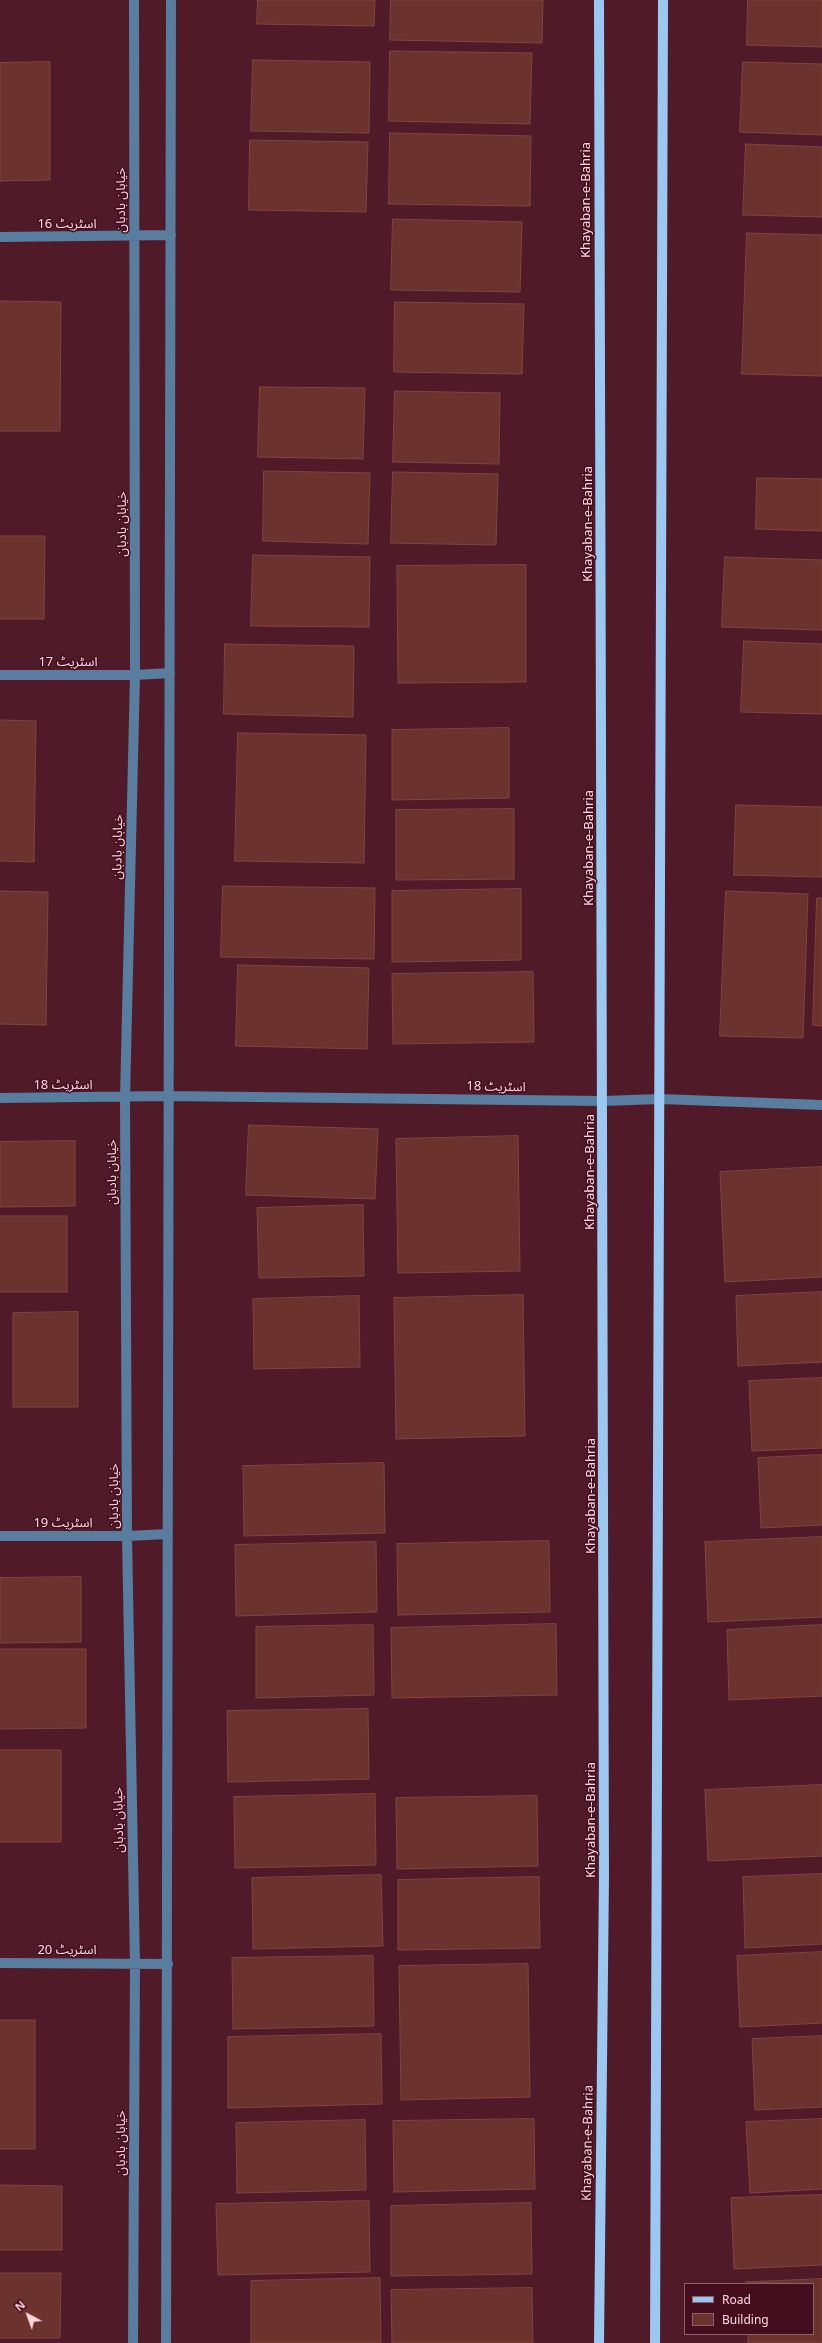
<!DOCTYPE html>
<html>
<head>
<meta charset="utf-8">
<style>
  body { margin:0 }
  #map { position:relative; width:822px; height:2343px; overflow:hidden; background:#511a29; font-family:"Noto Sans",sans-serif }
  canvas { display:block }
  .legend { position:absolute; left:684px; top:2283px; width:130px; height:52px; box-sizing:border-box; background:#450e1f; border:1px solid #8f5f6c; margin:0; padding:5px 7px; list-style:none; font-size:12px; color:#fdd8df }
  .legend li { display:flex; align-items:center; gap:8px; height:20px }
  .legend b { width:20px; border:1px solid #8f5f6c }
  .north { position:absolute; left:8px; top:2295px; width:40px; height:40px; -webkit-text-stroke:3px #450e1f; paint-order:stroke; rotate:319deg; font-size:11px; font-weight:700; line-height:16px; text-align:center; color:#fdd8df }
  .north::after { content:''; display:block; margin:auto; width:14px; height:18px; background:#fdd8df; clip-path:polygon(50% 0,100% 100%,50% 72%,0 100%) }
</style>
</head>
<body>
<div id="map">
<canvas width="822" height="2343"></canvas>
<ul class="legend">
<li><b style="height:5px;background:#9ac8f1"></b>Road</li>
<li><b style="height:11px;background:#6c322d"></b>Building</li>
</ul>
<div class="north">N</div>
</div>
<script>
const ctx = document.querySelector('canvas').getContext('2d');
ctx.lineJoin = 'round';
function fillPath(path, color) { ctx.fillStyle = color; ctx.fill(path, 'evenodd'); }
function trace(path, color, width, dash) { ctx.strokeStyle = color; ctx.lineWidth = width; ctx.lineCap = dash ? 'butt' : 'round'; ctx.setLineDash(dash || []); ctx.stroke(path); }
function label(font, color, halo, rows, align = 'center') {
  ctx.font = font + ' "Noto Sans","Noto Sans Arabic",sans-serif'; ctx.lineWidth = 3; ctx.setLineDash([]); ctx.textBaseline = 'middle'; ctx.strokeStyle = halo; ctx.fillStyle = color; for (const [text, x, y, turn = 0] of rows) {
    ctx.save(); ctx.translate(x, y); ctx.rotate((+turn || 0) * Math.PI / 180); ctx.textAlign = isNaN(turn) ? turn : align; if (halo) ctx.strokeText(text, 0, 0); ctx.fillText(text, 0, 0); ctx.restore();
  }
}
const building = new Path2D(`
  M258,0H375L374,26L257,24Z
  M391,0H543L542,43L390,40Z
  M748,0H822V47L747,45Z
  M390,51L532,53L530,124L389,121Z
  M253,60L370,62L369,133L251,131Z
  M50,62V180L0,181V63Z
  M743,62L822,64V135L740,132Z
  M390,133L531,136L530,206L389,204Z
  M250,140L368,142L366,212L249,210Z
  M746,144L822,147V217L743,215Z
  M393,219L522,222L520,292L391,290Z
  M747,233L822,235V376L742,374Z
  M0,301L61,302L60,431H0Z
  M395,302L524,304L522,374L394,372Z
  M260,387L365,388L363,459L258,457Z
  M395,391L500,393L499,464L393,462Z
  M264,471L370,473L368,544L263,541Z
  M393,472L498,474L496,545L391,543Z
  M757,478L822,479V531L756,529Z
  M0,536H45L44,619H0Z
  M253,555L370,557L369,627L251,626Z
  M725,557L822,560V630L722,627Z
  M526,565V682L398,683L397,566Z
  M744,641L822,644V714L741,712Z
  M225,644L354,646L353,717L224,714Z
  M0,720L36,721L34,862L0,861Z
  M509,728V798L392,800V730Z
  M238,733L366,735L364,863L235,861Z
  M736,805L822,807V877L734,875Z
  M514,809V879L396,880V810Z
  M223,886L375,888L374,959L221,957Z
  M521,889V960L392,962V891Z
  M0,891L48,892L46,1025L0,1024Z
  M726,891L808,894L803,1038L720,1036Z
  M817,898H822V1026L813,1025Z
  M238,965L369,968L367,1049L236,1046Z
  M533,972L534,1042L393,1044L392,974Z
  M249,1125L378,1129L375,1199L246,1195Z
  M518,1136L520,1271L398,1273L396,1139Z
  M75,1141V1206L0,1207V1142Z
  M822,1167V1277L725,1282L720,1172Z
  M363,1205L364,1276L259,1278L257,1208Z
  M0,1216H67V1292H0Z
  M822,1292V1362L738,1366L736,1296Z
  M523,1295L525,1436L396,1439L394,1298Z
  M359,1296L360,1367L254,1369L253,1299Z
  M78,1312V1407H13V1313Z
  M822,1378V1448L752,1451L749,1381Z
  M822,1455V1525L761,1528L758,1458Z
  M384,1463L385,1533L244,1536L243,1466Z
  M822,1537V1617L708,1622L705,1542Z
  M549,1541L550,1612L398,1615L397,1544Z
  M376,1542L377,1612L236,1616L235,1545Z
  M81,1577V1642L0,1643V1578Z
  M556,1624L557,1695L392,1698L391,1628Z
  M373,1625L374,1695L256,1698V1627Z
  M822,1625V1696L729,1700L727,1630Z
  M0,1649H86V1728L0,1729Z
  M368,1709L369,1779L228,1782L227,1711Z
  M0,1750H61V1842H0Z
  M822,1785V1856L708,1861L705,1790Z
  M375,1794L376,1865L235,1868L234,1797Z
  M537,1796L538,1866L397,1869L396,1798Z
  M822,1874V1944L745,1948L743,1877Z
  M381,1875L383,1946L253,1949L252,1878Z
  M539,1877L540,1948L398,1950V1880Z
  M822,1952V2023L740,2027L737,1956Z
  M373,1956L374,2026L233,2029L232,1958Z
  M528,1964L530,2097L401,2100L399,1966Z
  M0,2020H35V2149H0Z
  M381,2034L382,2104L228,2108V2037Z
  M822,2036V2107L755,2110L752,2039Z
  M534,2119L535,2189L394,2192L393,2121Z
  M822,2119V2189L750,2193L746,2122Z
  M365,2120L366,2190L237,2193L236,2123Z
  M0,2185L62,2186V2250H0Z
  M822,2195V2265L734,2269L731,2198Z
  M369,2201L370,2272L218,2275L216,2204Z
  M531,2203L532,2274L391,2276V2206Z
  M0,2273H61L60,2338H0Z
  M380,2278L381,2343H251V2281Z
  M822,2279V2343H748V2334H813V2284L746,2282Z
  M532,2288L533,2343H392L391,2290Z`);
const minor = new Path2D(`
  M0,237L171,235
  M0,675H135L170,673
  M0,1098L169,1096L603,1101L660,1099L822,1105
  M0,1536H127L167,1534
  M0,1963L168,1964
  M133,2343L135,1964L127,1536L125,1098L135,675L134,0
  M166,2343L171,0`);
const major = new Path2D(`
  M599,0L604,1876L599,2343
  M655,2343L663,0`);
const streetNames = [
  ["خیابان بادبان",121,200,-90],
  ["Khayaban-e-Bahria",586,200,-90],
  ["اسٹریٹ 16",67,224],
  ["خیابان بادبان",122,524,-90],
  ["Khayaban-e-Bahria",588,524,-90],
  ["اسٹریٹ 17",68,662],
  ["خیابان بادبان",118,847,-89],
  ["Khayaban-e-Bahria",589,848,-90],
  ["اسٹریٹ 18",63,1085],
  ["اسٹریٹ 18",496,1087,1],
  ["خیابان بادبان",112,1172,-90],
  ["Khayaban-e-Bahria",590,1172,-90],
  ["خیابان بادبان",114,1496,-90],
  ["Khayaban-e-Bahria",591,1496,-90],
  ["اسٹریٹ 19",63,1523],
  ["خیابان بادبان",119,1820,-91],
  ["Khayaban-e-Bahria",591,1820,-90],
  ["اسٹریٹ 20",67,1950],
  ["خیابان بادبان",121,2143,-90],
  ["Khayaban-e-Bahria",588,2143,-89]
];
fillPath(building, '#6c322d');
trace(building, '#81453f', 1);
trace(minor, '#587d9f', 10);
trace(major, '#9ac8f1', 10);
label('13px', '#fdd8df', '#450e1f', streetNames);
</script>
</body>
</html>
